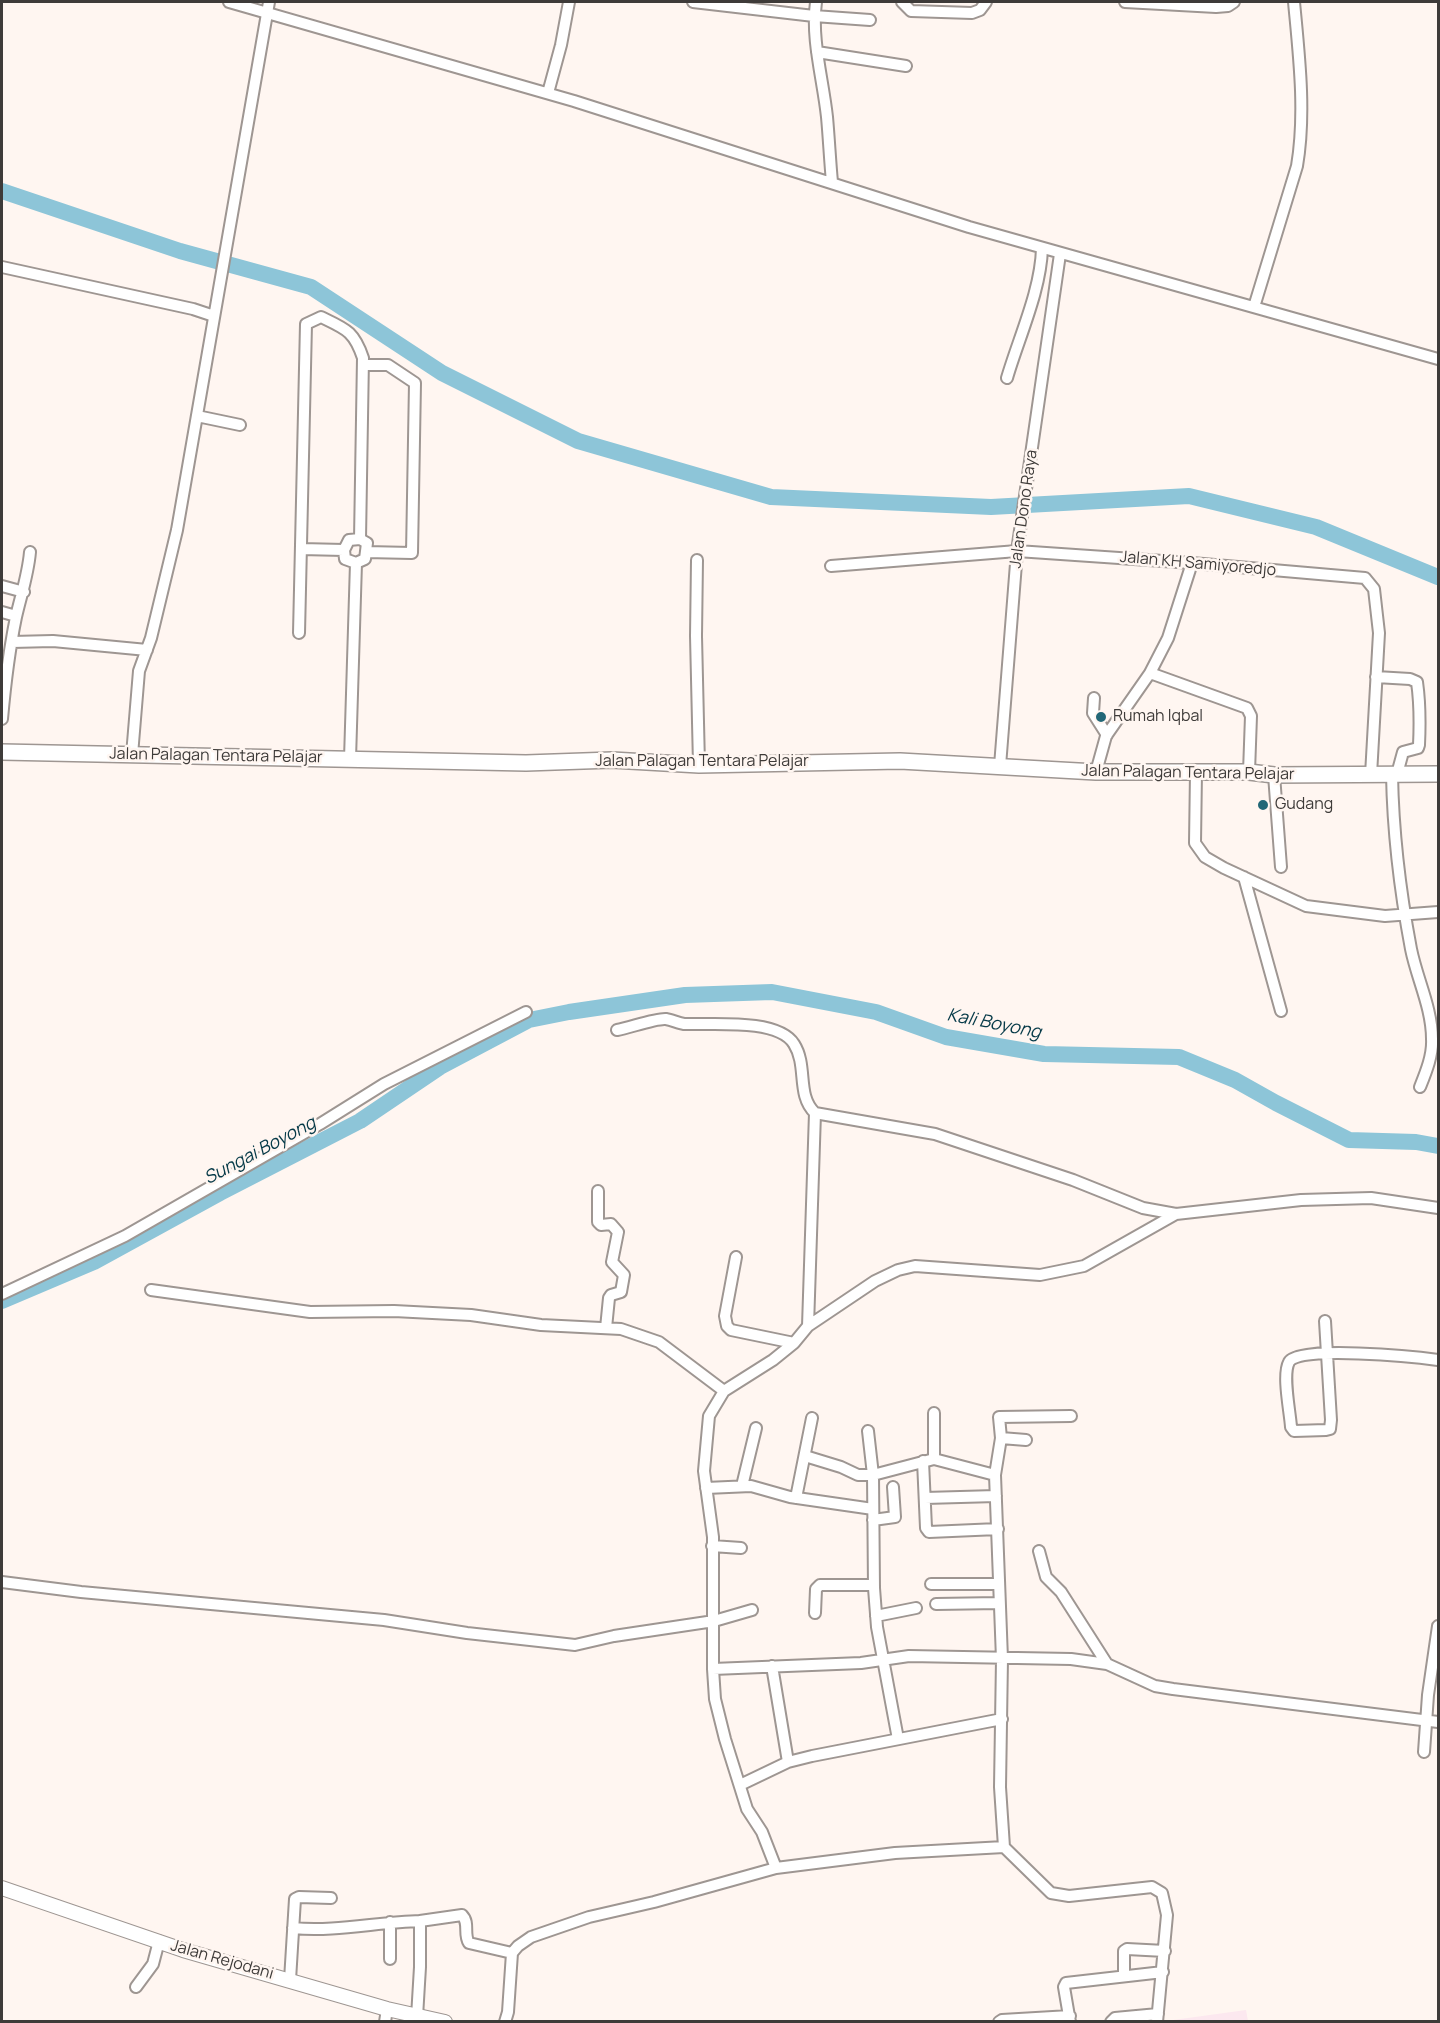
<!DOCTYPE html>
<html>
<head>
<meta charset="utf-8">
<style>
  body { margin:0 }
  #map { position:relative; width:1440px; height:2023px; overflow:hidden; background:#fff6f1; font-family:Manrope,sans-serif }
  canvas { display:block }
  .frame { position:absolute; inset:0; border:3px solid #3e3b39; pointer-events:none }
</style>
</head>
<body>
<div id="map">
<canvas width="1440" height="2023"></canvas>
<div class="frame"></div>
</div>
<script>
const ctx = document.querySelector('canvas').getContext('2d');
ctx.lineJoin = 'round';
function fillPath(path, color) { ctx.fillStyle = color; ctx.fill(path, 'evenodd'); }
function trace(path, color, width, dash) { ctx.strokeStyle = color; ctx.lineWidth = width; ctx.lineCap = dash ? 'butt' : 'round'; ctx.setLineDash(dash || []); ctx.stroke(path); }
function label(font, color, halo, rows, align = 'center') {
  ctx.font = font + ' Manrope,sans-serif'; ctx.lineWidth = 5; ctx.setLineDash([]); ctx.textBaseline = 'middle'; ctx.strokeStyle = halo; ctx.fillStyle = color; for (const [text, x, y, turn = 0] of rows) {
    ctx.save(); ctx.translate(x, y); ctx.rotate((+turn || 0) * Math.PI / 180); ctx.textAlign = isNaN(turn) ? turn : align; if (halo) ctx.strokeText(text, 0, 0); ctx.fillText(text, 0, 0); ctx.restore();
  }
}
const education = new Path2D(`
  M1246,2010L1248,2021H1166Z`);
const river = new Path2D(`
  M2,191L180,251L311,287L442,373L578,441L771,497L991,507L1189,496L1316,527L1438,577
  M2,1301L94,1262L220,1193L360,1121L440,1067L529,1020L569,1012L685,995L772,992L876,1012L946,1037L1044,1054L1179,1057L1235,1080L1276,1103L1349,1140L1416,1142L1438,1146`);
const minor = new Path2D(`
  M229,2L574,101L969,227L1438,359
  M693,2L814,16L870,20
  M816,2C811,40 823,79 827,117C829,139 830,161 832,182
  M902,2L911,11L972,13L980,10L986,2
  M1125,2L1216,7L1228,6L1234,2
  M817,52L906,66
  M548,93L561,45L569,2
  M2,267L193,309L214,316
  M1254,307L1297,166C1306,113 1299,55 1294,2
  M363,365H388L415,383L412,553L366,552
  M1007,378C1019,337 1041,290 1042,248
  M197,416L240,425
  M301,549L344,550
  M697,560L696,636L699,765
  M831,566L1017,551L1192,563L1365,578L1374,589L1379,633L1371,775
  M2,586L24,592
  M2,612L16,616
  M299,633L306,324L321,317C346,329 354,331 363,358L360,539
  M12,642L53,641L147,650
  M1150,673L1247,708L1251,716L1249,772
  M1376,677L1410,679L1417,682C1420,703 1420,724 1419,745L1418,748L1403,752L1397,774
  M1094,698L1093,713L1107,735
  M2,719C5,685 9,651 16,617C21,595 28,575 30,552
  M132,755L139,671L151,638L177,530L269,2
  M350,759L356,563L365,559L367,543L360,539L349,540L344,550L345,559L356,563
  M1000,766L1017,551L1060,254
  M1096,772L1106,736L1150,673L1168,638L1192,563
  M1196,772L1195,843L1205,857L1224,868L1306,906L1385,916L1438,912
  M1392,774C1393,833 1400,891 1411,949C1417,979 1432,1008 1432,1039C1433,1055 1426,1072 1420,1087
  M1274,775L1281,867
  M1244,877L1281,1011
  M617,1030C629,1028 656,1018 666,1019C672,1020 678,1023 684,1024C711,1025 778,1018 794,1044C808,1066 796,1095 815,1113L935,1134L1073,1180L1143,1208L1176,1214L1301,1200L1371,1198L1438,1208
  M598,1191V1222L601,1225L611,1224L618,1232L612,1262L624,1275L621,1292L611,1295L609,1298L606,1328
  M736,1257L725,1316L727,1326L731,1330L794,1343
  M151,1290L310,1312L394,1311L471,1315L541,1325L621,1329L659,1342L724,1391
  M2,1294L125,1236L320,1124L384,1084L526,1012
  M1325,1321L1331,1420L1330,1429L1326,1430L1294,1431L1291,1427C1290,1411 1282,1375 1289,1362C1297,1345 1417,1357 1438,1360
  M808,1326L815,1113
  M934,1413V1459
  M1071,1416L999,1417L1001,1438L995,1475L1002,1659L1000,1787L1004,1847L1051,1893L1069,1896L1152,1887L1162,1893L1167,1915L1157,2022
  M868,1431L873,1475L874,1588L877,1627L898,1739
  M1001,1438L1026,1440
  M805,1456L841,1467L858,1475H873L934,1459L995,1475
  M923,1461L926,1528L929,1532L998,1529
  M742,1486L756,1428
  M706,1488L751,1486L790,1497L873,1509
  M796,1498L812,1418
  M925,1498L996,1496
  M873,1520L895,1517L893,1487
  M712,1546L741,1548
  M1039,1551L1046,1577L1061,1592L1107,1664
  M2,1582L81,1592L384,1620L467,1633L575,1645L614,1636L714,1621L752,1610
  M931,1584H999
  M936,1604L999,1603
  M815,1613L816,1589L820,1585H874
  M876,1616L916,1608
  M772,1666L788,1762
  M713,1669L861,1663L909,1656L1071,1659L1107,1664L1155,1686L1173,1689L1438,1722
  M1424,1752L1428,1695L1438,1626
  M740,1785L788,1762L812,1756L1002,1719
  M776,1868L895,1853L1004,1847
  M293,1928C336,1932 377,1922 420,1921
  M390,1959V1922
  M1124,1975V1951L1127,1949L1165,1951
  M290,1980L295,1899L299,1897L331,1898
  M136,1987L153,1964L159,1941
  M417,2017L420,1967V1921L462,1915C470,1923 463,1934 469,1943L512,1953
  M385,2022L387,2009
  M505,2022L508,2012L512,1953L518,1946L531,1937L589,1917L654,1902L776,1868L762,1832L747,1809L725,1739L715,1699L713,1669V1537L704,1471L709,1416L724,1391L773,1360L794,1343L808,1326L875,1281L898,1270L915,1266L1040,1275L1084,1266L1176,1214
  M999,2022L1002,2020L1070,2016
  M1070,2022L1064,1987L1066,1983L1163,1972
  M1111,2022L1115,2018L1158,2014`);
const secondary = new Path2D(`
  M2,1888L183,1950L387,2009L445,2022`);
const primary = new Path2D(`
  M2,752L526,763L612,760L699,765L900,761L1096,772H1249L1274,775L1438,774`);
const markers = [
  [1101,717,6,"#226777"],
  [1263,805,6,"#226777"]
];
const streetNames = [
  ["Jalan Dono Raya",1024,509,-82],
  ["Jalan KH Samiyoredjo",1198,564,5],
  ["Jalan Palagan Tentara Pelajar",216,756,1],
  ["Jalan Palagan Tentara Pelajar",702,762],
  ["Jalan Palagan Tentara Pelajar",1188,773,1],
  ["Jalan Rejodani",222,1960,16]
];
const poiNames = [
  ["Rumah Iqbal",1113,717],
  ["Gudang",1275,805]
];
const waterNames = [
  ["Kali Boyong",994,1024,11],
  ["Sungai Boyong",260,1151,-28]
];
fillPath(education, '#fce8ef');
trace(river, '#8dc5d8', 16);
trace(minor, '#9e9692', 14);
trace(secondary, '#9e9692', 16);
trace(primary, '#9e9692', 18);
trace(minor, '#fff', 10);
trace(secondary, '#fff', 14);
trace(primary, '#fff', 15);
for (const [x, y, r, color] of markers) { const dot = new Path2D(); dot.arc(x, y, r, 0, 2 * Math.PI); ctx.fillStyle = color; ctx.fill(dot); trace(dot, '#fff6f1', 2); }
label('16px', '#3e3b39', '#fff6f1', streetNames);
label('16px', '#3e3b39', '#fff6f1', poiNames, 'left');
label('italic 18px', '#063a48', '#fff6f1', waterNames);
</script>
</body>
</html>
